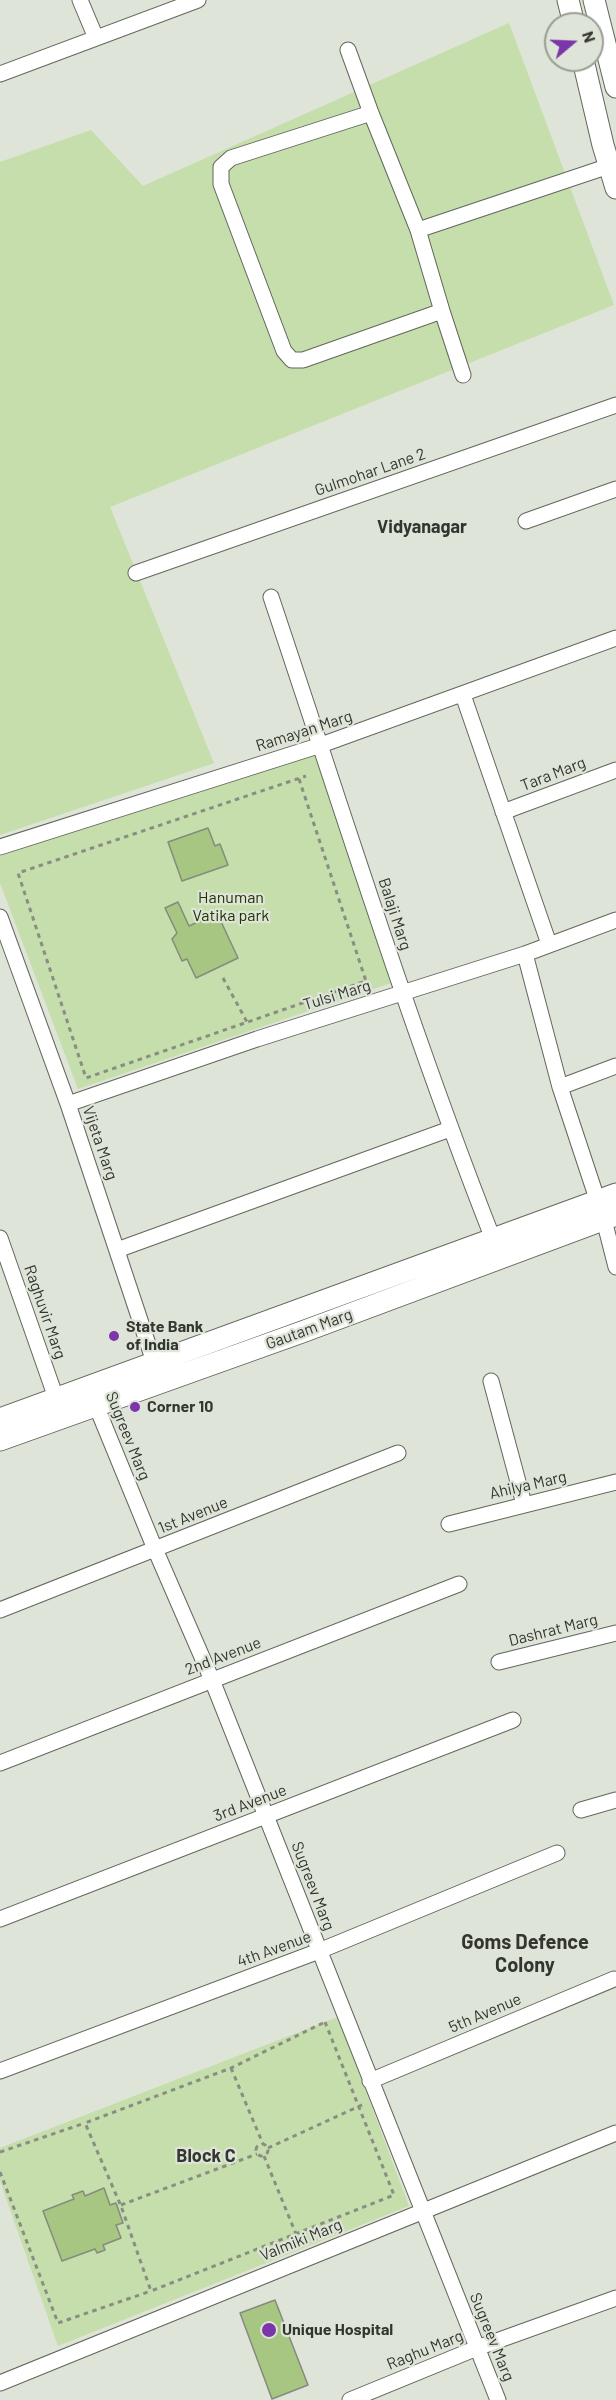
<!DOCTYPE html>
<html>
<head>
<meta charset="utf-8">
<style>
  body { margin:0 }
  #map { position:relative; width:616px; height:2400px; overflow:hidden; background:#dee4d7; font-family:Barlow,sans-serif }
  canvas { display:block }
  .north { position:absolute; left:544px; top:12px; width:60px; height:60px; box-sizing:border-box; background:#dee4d7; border:2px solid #9a9e94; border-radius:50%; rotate:71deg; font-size:16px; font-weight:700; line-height:24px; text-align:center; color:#333630 }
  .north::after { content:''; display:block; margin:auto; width:21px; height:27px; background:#7b36a9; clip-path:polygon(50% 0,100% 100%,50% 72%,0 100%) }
</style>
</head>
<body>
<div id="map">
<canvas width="616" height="2400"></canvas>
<div class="north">N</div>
</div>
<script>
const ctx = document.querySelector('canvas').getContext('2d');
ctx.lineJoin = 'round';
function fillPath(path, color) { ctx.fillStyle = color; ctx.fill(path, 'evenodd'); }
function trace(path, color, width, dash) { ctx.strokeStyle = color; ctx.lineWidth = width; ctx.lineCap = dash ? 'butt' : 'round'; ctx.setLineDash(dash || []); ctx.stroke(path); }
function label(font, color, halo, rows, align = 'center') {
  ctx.font = font + ' Barlow,sans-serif'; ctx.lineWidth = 4.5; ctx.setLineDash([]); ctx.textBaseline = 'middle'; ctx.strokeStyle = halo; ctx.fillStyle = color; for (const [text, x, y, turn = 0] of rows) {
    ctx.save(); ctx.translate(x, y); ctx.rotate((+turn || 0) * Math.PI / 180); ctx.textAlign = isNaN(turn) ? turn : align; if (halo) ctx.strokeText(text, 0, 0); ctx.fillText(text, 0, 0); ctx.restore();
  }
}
const green = new Path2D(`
  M509,23L614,305L110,507L214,763L0,835V162L91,130L143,186Z
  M314,748L391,983L78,1089L0,883V856Z
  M338,2017L409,2206L58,2346L0,2181V2148Z`);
const building = new Path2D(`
  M208,828L215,846L220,844L228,865L182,881L168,842Z
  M178,902L189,926L217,913L238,958L196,978L187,959L182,961L172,939L177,933L165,908Z
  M104,2188L110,2205L116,2203L123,2223L116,2225L121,2238L103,2245L105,2250L97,2253L95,2249L62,2261L43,2211L74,2199L72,2195L83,2191L85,2196Z
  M275,2300L308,2385L272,2399L240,2313Z`);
const path = new Path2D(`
  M299,779L366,981L86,1078L18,873L306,776
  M223,978L247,1022
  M325,2022L394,2195L151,2291L121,2206L85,2123L231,2068Z
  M231,2068L263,2144
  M256 2150a6 6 0 1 1 12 0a6 6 0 1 1-12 0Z
  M268,2148L364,2104
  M0,2152L85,2123
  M264,2156L296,2234
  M0,2172L58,2323L151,2291
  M121,2205L257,2154`);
const street = new Path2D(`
  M80,0L96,38
  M348,50L371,113
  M0,74L198,0
  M418,230L371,113L231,158L221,167V184L284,351L292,360H303L442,311L418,230L609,166
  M442,311L463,375
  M526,521L616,489
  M136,573L616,405
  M271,597C343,812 410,1028 493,1239
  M463,695L549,944
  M503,812L616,770
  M0,847L321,745L616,638
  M0,917L68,1104L157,1371
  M525,954L560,1087L604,1220L616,1267
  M560,1087L616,1066
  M68,1104L257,1039L525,954L616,920
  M0,1238L56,1398
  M117,1250L450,1129
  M491,1381L524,1504
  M93,1398L155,1549L212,1680L498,2400
  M449,1524L616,1482
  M0,1610L398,1453
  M499,1662L616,1633
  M0,1763L459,1584
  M581,1810L616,1800
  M0,1919L513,1720
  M0,2071L319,1951L557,1853
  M370,2081L614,1979
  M0,2383L616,2133
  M350,2400L477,2348L616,2298`);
const secondary = new Path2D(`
  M568,0L574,24
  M594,0L616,87
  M583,60L603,145L616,188
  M0,1419L616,1194
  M0,1440L302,1332L616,1215`);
const markers = [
  [114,1336,6,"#7b36a9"],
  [135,1407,6,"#7b36a9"],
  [269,2330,8,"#7b36a9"]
];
const streetNames = [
  ["Gulmohar Lane 2",370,472,-19],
  ["Ramayan Marg",304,731,-18],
  ["Tara Marg",553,774,-21],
  ["Balaji Marg",395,914,72],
  ["Tulsi Marg",337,995,-17],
  ["Vijeta Marg",100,1143,71],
  ["Raghuvir Marg",45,1312,71],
  ["Gautam Marg",309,1329,-20],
  ["Sugreev Marg",128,1436,68],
  ["Ahilya Marg",528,1485,-13],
  ["1st Avenue",193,1515,-22],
  ["Dashrat Marg",553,1630,-14],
  ["2nd Avenue",223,1656,-21],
  ["3rd Avenue",250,1803,-21],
  ["Sugreev Marg",313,1886,69],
  ["4th Avenue",274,1949,-20],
  ["5th Avenue",485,2013,-23],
  ["Valmiki Marg",301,2240,-22],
  ["Sugreev Marg",492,2337,68],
  ["Raghu Marg",425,2350,-22]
];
const parkNames = [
  ["Hanuman",231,898],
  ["Vatika park",231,916]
];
const poiNames = [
  ["State Bank",126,1327],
  ["of India",126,1345],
  ["Corner 10",147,1407],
  ["Unique Hospital",282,2330]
];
const neighbourhoodNames = [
  ["Vidyanagar",422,527],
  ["Block C",206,2156]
];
const quarterNames = [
  ["Goms Defence",525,1942],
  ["Colony",525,1965]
];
fillPath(green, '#c5deab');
fillPath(building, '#a6c681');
trace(building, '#858b7e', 1.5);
trace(street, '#61675b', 17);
trace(secondary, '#61675b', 23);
trace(path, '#898d84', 3, [4.5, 4.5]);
trace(street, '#fff', 15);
trace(secondary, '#fff', 21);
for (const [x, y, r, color] of markers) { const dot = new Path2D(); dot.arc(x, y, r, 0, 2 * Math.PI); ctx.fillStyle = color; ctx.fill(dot); trace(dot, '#dee4d7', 2); }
label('16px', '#333630', '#dee4d7', streetNames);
label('16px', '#213401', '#dee4d7', parkNames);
label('bold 16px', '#333630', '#dee4d7', poiNames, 'left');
label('bold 18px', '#333630', '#dee4d7', neighbourhoodNames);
label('bold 20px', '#333630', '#dee4d7', quarterNames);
</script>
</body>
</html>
